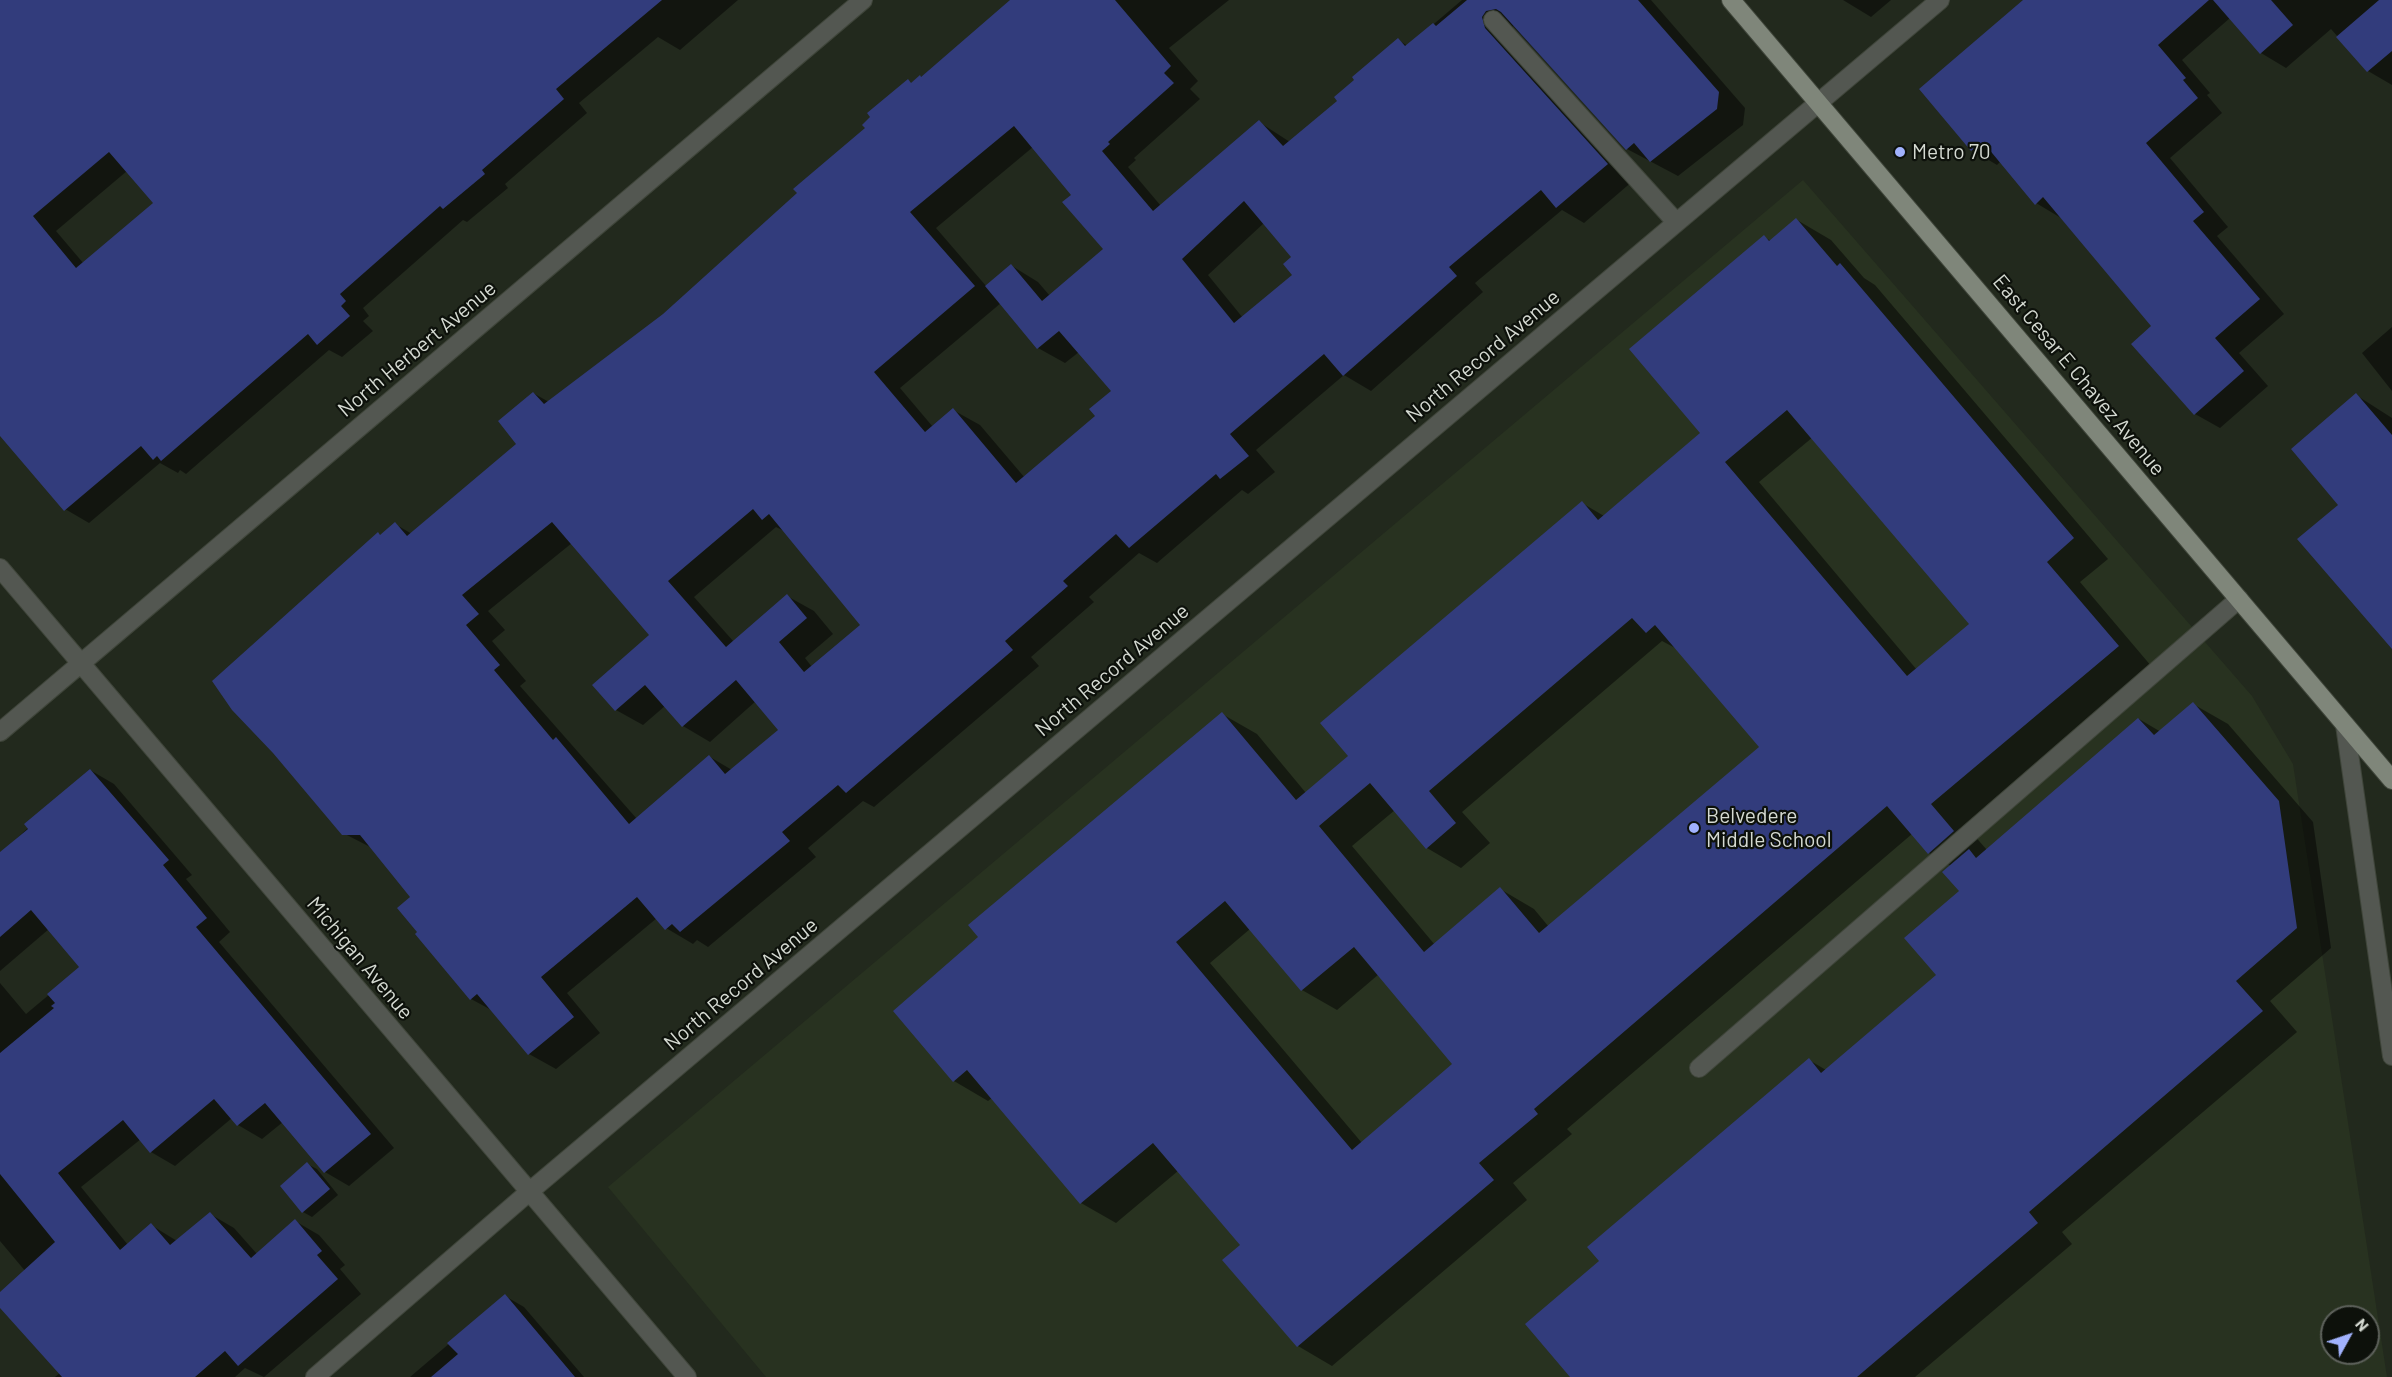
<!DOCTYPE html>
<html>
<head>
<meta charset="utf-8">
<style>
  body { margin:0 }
  #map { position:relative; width:2392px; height:1377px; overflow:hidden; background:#22291d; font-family:Barlow,sans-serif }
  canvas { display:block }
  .north { position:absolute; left:2320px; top:1305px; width:60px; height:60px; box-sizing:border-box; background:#0d110b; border:2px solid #5d615b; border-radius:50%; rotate:50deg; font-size:16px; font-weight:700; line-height:24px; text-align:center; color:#d5dad2 }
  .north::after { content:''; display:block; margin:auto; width:21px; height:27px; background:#a1b2fd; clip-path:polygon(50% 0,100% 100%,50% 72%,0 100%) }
</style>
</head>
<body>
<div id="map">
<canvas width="2392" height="1377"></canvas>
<div class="north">N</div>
</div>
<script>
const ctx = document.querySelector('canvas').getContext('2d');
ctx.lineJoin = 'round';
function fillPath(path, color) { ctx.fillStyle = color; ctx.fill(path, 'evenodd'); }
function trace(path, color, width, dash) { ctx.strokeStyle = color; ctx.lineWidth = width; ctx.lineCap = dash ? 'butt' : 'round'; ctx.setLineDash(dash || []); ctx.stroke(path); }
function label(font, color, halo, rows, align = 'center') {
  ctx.font = font + ' Barlow,sans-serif'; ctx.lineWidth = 4.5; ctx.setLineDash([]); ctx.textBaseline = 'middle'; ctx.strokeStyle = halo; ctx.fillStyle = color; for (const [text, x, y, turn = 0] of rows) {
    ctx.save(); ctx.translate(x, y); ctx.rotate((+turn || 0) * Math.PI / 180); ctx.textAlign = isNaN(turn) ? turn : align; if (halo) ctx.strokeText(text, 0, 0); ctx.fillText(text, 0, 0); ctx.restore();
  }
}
const built = new Path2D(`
  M1803,180L2252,696L2293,764L2387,1377H766L608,1187ZM2332,1317H2368V1353H2332Z`);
const shadow = new Path2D(`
  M0,0H738L680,50L658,37L579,103L587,113L505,184L508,188L467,222L463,220L363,308L369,316L363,321L373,331L342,357L329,350L186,474L180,470L178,473L160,463L89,523L65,509L0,433ZM127,171L155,203L84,264L56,231Z
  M1012,0H1229L1169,48L1198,81L1190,89L1200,99L1134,158L1136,160L1128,167L1161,206L1259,122L1290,142L1340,101L1398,40L1408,46L1462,0H1651L1745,108L1743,125L1678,176L1627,149L1513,26L1509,33L1634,180L1584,223L1562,210L1475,283L1483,292L1371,391L1344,375L1256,450L1275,472L1248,494L1242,490L1157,563L1139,553L1089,597L1094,602L1031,657L1039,666L874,807L863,801L808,848L816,857L708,947L697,940L693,944L666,928L657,918L567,993L600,1033L556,1069L529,1054L495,1012L471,999L417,934L419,933L412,897L374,849L343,833L381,536L395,524L412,534L518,444L533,393L549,402L664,315L799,193L913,84ZM1033,147L1073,195L1105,250L1050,296L1038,282L1012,266L987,287L936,228ZM1264,223L1293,258L1294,275L1243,318L1208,275ZM1001,303L1038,348L1065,363L1079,352L1113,391L1097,417L1025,478L980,425L953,410L933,427L900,388ZM776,527L786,532L862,625L812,667L805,658L833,634L814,611L787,596L734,642L694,597ZM572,543L651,635L616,710L643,725L665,706L683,726L710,742L756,701L780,730L732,770L710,757L637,819L520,686L526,681L492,641L505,630L488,611Z
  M1843,0H1891L1871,17Z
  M2040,0H2392V85L2368,71L2331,29L2286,68L2261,53L2230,18L2182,60L2210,93L2207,95L2222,113L2170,158L2228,227L2217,236L2284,314L2239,353L2268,386L2220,428L2195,414L2154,327L2061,218L2036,203L2001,161L1997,165L1972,150L1921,89Z
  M1797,220L1831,240L1864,278L1875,285L2108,559L2080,582L2152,667L1965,825L1987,850L2139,719L2161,732L2193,704L2228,724L2313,822L2331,948L2270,1001L2297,1032L2062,1232L2072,1244L1915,1377H1572L1601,1261L1809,1060L1826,1070L1938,975L1961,891L1951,866L1929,853L1912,834L1567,1129L1572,1134L1513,1183L1527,1200L1332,1366L1298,1346L1242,1246L1178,1171L1116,1223L1081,1203L992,1098L988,1101L954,1081L980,938L1222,714L1257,734L1306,793L1350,756L1582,503L1604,516L1702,433L1764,237L1771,241ZM1813,437L1971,624L1917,670L1759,482ZM1662,641L1679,650L1761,747L1549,927L1534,909L1500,889L1435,945L1352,846L1395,810L1427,848L1461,868L1490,843L1462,812ZM1250,929L1302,990L1337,1010L1379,974L1454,1064L1362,1143L1210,963Z
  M2392,327V391L2362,353Z
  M2356,395L2392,418V647L2340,505Z
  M90,770L114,784L192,875L186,879L230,932L219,942L394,1148L349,1186L325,1172L283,1122L262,1139L238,1125L232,1118L175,1166L151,1152L141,1139L81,1187L128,1245L151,1225L177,1241L210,1214L234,1228L257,1254L295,1221L319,1235L345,1265L340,1269L361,1294L264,1377L245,1368L235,1377H55L60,1373L0,1306V1294L26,1272L0,1241V983L26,1014L81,968L49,929L0,971V854Z
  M307,1164L317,1169L338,1195L312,1217L303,1212Z
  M505,1296L524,1307L584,1377H410Z`);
const building = new Path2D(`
  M0,0H662L556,89L564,99L482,170L485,174L443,209L440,206L340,294L346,301L341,306L350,316L317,345L308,334L161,461L157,456L153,460L141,446L64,511L0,436ZM109,152L153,203L76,268L33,216Z
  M1010,0H1115L1171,66L1164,73L1174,83L1108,142L1110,144L1102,151L1153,211L1259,120L1283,146L1337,101L1334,97L1354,80L1352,77L1398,38L1405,46L1433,23L1436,26L1467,0H1638L1719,92L1717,109L1650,162L1634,143L1626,150L1501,12L1496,9L1486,11L1482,17L1485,28L1608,164L1556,208L1541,190L1449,267L1457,276L1343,376L1324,354L1230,434L1249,456L1220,479L1216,474L1129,548L1116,534L1063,581L1068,586L1005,641L1013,650L846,793L838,785L782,832L790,841L680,932L672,924L665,930L637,897L541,977L574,1017L528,1055L477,994L470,1000L415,934L417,932L397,908L410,897L360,835H342L273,753L232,710L212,681L378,532L380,535L395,522L407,536L516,444L498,421L533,392L544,404L663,314L797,193L793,189L865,128L862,125L870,117L867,113L908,79L911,83L920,75L921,77ZM1014,126L1071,195L1062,202L1103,249L1042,301L1011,264L985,286L1037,349L1059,331L1111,391L1089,409L1095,416L1016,483L953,408L925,432L874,372L975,286L910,212ZM1244,201L1291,257L1283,264L1292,275L1234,323L1182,259ZM753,509L762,520L769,514L860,625L804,672L779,642L807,618L787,594L726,647L668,581ZM552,522L649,635L592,685L615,711L645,685L682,727L736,680L778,730L725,774L709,755L629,824L556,737L553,740L494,670L500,665L466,625L479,614L462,595Z
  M2023,0H2209L2158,45L2186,78L2183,80L2198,98L2146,143L2204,212L2193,221L2260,299L2215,338L2244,371L2194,415L2131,344L2151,326L2043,197L2035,205L1983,142L1971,151L1919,89Z
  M2213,0H2271L2293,25L2260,54Z
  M2379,0H2392V51L2367,72L2336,37Z
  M1796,218L1837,266L1840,263L2074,538L2047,562L2119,646L1931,804L1954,831L1928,854L1887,806L1534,1109L1538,1114L1479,1163L1494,1180L1297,1347L1222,1260L1240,1245L1153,1143L1080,1204L967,1070L953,1082L893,1011L978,937L968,925L1222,712L1296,800L1348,756L1320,723L1582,501L1598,520L1700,433L1629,349L1764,235L1769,241ZM1787,410L1969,624L1907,676L1725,462ZM1632,618L1646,633L1655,625L1759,747L1539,933L1500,887L1424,952L1319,826L1370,783L1426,849L1456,823L1429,791ZM1225,901L1301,991L1354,947L1452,1064L1352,1150L1176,942Z
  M2356,393L2392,435V649L2297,539L2338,505L2291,449Z
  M2193,702L2279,801L2297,928L2236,981L2263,1011L2029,1212L2038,1223L1857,1377H1570L1525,1324L1599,1261L1587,1247L1809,1058L1821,1073L1936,975L1904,938L1959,891L1942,872L1969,849L1976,858L2138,718L2154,735Z
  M90,769L169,860L163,865L207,918L196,927L371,1134L324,1173L265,1103L237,1126L214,1099L150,1153L123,1120L58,1173L120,1250L151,1223L170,1245L210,1212L251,1258L295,1219L322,1251L317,1255L338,1279L238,1366L225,1351L195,1377H62L0,1308V1292L55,1242L0,1174V1053L54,1008L51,1006L55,1003L47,994L79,967L31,910L0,937V852L28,829L24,824Z
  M307,1162L330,1189L302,1213L280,1186Z
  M505,1294L575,1377H431L458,1354L447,1343Z`);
const minor = new Path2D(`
  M1493,20L1676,222
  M0,568L687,1377
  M2345,725L2392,1056
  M0,732L863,0
  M1699,1068L2239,599
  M315,1377L529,1192L1940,0`);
const major = new Path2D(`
  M1731,0L2392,780`);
const markers = [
  [1900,152,6,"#a1b2fd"],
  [1694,828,6,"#a1b2fd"]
];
const poiNames = [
  ["Metro 70",1912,152],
  ["Belvedere",1706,816],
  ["Middle School",1706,840]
];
const streetNames = [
  ["North Herbert Avenue",417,349,-40],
  ["North Record Avenue",1483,356,-40],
  ["East Cesar E Chavez Avenue",2079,375,50],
  ["North Record Avenue",1112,670,-40],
  ["Michigan Avenue",360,958,50],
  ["North Record Avenue",741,984,-40]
];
fillPath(built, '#283220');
fillPath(shadow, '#0007');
fillPath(building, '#323c7c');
trace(minor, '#3f453a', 20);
trace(major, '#3f453a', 20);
trace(minor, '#535751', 18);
trace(major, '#7f867a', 18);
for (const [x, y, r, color] of markers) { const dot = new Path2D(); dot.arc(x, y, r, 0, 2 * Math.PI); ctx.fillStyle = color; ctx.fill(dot); trace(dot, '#0d110b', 2); }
label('21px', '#d5dad2', '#0d110b', poiNames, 'left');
label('21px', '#d5dad2', '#0d110b', streetNames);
</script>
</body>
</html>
